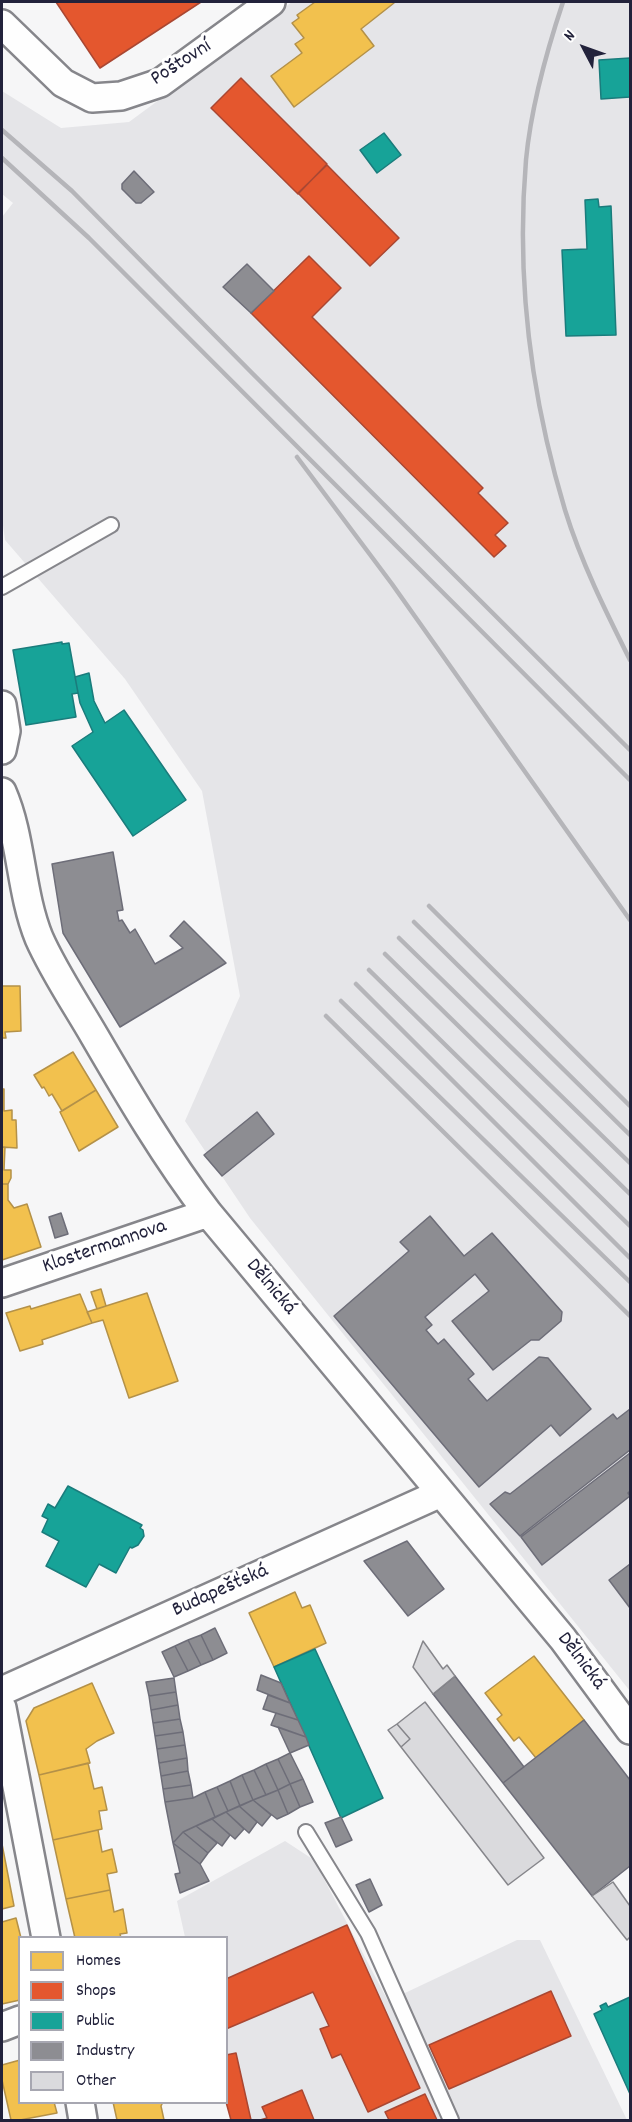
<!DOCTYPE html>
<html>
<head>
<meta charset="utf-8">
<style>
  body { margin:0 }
  #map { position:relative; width:632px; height:2122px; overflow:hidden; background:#f6f6f7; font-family:Dekko,sans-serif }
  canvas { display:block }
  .frame { position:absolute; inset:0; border:3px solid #22223b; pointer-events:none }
  .legend { position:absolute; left:18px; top:1936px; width:210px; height:168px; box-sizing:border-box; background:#fff; border:2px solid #a7a7b1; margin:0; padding:8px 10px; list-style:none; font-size:18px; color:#22223b }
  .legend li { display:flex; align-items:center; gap:12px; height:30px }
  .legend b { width:30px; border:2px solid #a7a7b1 }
  .north { position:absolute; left:554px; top:18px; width:60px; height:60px; -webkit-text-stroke:4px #fff; paint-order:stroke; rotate:311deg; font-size:16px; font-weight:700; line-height:24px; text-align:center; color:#22223b }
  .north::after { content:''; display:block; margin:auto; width:21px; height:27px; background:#22223b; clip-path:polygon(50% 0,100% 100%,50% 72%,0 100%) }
</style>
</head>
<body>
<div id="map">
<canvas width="632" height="2122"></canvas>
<div class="frame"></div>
<ul class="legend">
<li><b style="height:16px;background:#f2c14e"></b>Homes</li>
<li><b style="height:16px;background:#e4572e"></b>Shops</li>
<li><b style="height:16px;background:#17a398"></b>Public</li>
<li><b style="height:16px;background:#8d8d92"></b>Industry</li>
<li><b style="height:16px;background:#dadadd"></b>Other</li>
</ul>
<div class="north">N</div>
</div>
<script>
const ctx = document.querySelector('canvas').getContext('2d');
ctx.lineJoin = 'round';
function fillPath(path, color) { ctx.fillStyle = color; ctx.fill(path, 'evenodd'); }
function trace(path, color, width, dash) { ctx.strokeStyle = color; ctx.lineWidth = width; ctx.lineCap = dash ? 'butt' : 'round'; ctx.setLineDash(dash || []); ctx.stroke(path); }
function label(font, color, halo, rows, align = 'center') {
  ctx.font = font + ' Dekko,sans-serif'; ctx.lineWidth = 6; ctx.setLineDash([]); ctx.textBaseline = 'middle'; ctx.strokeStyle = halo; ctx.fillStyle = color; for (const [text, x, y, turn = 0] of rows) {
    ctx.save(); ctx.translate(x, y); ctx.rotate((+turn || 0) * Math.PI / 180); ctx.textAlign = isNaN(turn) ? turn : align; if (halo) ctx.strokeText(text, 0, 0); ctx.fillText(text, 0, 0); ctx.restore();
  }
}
const built = new Path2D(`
  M292,2H630V1691L250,1218L185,1121L240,996L202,791L125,679L5,540L2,518V217L13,203L2,194V91L61,128L129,122Z
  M285,1841L314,1860L388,2001L517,1940H540L627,2120H230L226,2103V1938L185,1937L177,1901Z`);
const homes = new Path2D(`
  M315,2H393L394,3L361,29L374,46L294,107L271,76L302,53L295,44L304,38L292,23L299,18L297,15Z
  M2,986H20L21,1031L5,1032L6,1038H2Z
  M73,1052L96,1090L62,1111L52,1094L49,1096L44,1087L42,1088L34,1075Z
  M2,1089H4V1111L12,1110V1120H16L17,1148L2,1147Z
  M96,1090L118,1127L79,1151L60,1112Z
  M2,1147H5L4,1170H11V1178L8,1184H2Z
  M2,1184H8V1200L14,1208L27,1204L41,1247L2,1260Z
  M101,1289L106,1306L97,1309L91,1292Z
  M147,1293L178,1381L129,1398L103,1320L92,1323L87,1312Z
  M80,1294L92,1323L42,1340L43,1344L20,1351L6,1313L30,1306L31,1309Z
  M295,1592L302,1608L310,1605L326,1643L274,1667L249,1613Z
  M534,1656L584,1720L536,1758L519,1737L514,1741L497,1719L502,1715L485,1693Z
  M92,1683L114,1733L97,1741L86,1749L90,1763L39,1775L26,1721L34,1708Z
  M88,1763L94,1789L102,1787L107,1810L99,1811L102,1829L53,1840L39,1775Z
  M98,1830L102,1852L112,1849L117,1872L107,1874L110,1890L66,1899L53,1840Z
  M2,1844L14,1906L2,1909Z
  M110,1890L114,1912L123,1909L127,1933L120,1934L121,1938H75L66,1899Z
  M16,1918L21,1938L20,2000L2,2004V1922Z
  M20,2060V2102H54L57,2113L20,2120H11L2,2080V2065Z
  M113,2102H163L161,2106L164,2120H117Z`);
const shops = new Path2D(`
  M56,2H201L100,68Z
  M241,78L327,164L298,194L211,108Z
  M327,165L399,238L370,266L298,193Z
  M309,256L341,288L312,317L483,488L478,493L508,523L495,535L506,546L494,557L251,313Z
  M347,1925L420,2088L368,2112L341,2054L332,2058L320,2029L329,2026L313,1992L226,2029V1979Z
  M551,1991L571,2036L449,2089L429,2045Z
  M236,2053L251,2120H231L226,2102V2055Z
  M302,2090L314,2120H260L267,2118L262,2107Z
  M425,2094L437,2120H389L385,2112Z`);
const public = new Path2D(`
  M630,58V97L601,99L599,60Z
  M384,133L401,155L377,173L360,150Z
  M598,199L599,207L611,206L616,335L566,336L562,250L587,249L585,200Z
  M62,642V644L69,643L78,693L72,694L76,717L26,725L13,650Z
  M89,673L94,701L105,723L124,710L186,800L133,836L72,746L93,732L80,703L75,677Z
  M68,1486L142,1525L140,1528L143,1530L144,1536L138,1545L132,1548L130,1547L116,1573L99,1564L86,1587L46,1566L59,1541L42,1532L48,1519L42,1516L48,1504L55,1508Z
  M315,1649L383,1798L341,1818L274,1667Z
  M630,1997V2094L594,2014L602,2010L600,2006L606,2003L608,2007Z`);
const industry = new Path2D(`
  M134,171L154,192L141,203H136L122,189V184Z
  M247,264L274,291L251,313L223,287Z
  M113,852L123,910L117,911L119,921L122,920L130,933L135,929L155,964L183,948L170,936L184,921L226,963L120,1027L63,933L52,864Z
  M257,1112L274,1134L222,1176L204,1155Z
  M61,1213L68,1234L55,1238L49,1217Z
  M430,1216L464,1256L492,1233L562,1312L561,1321L539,1340H531L493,1370L452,1321L489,1291L475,1274L425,1317L432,1325L426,1330L438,1344L444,1339L474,1374L468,1379L487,1401L539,1357L548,1358L591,1409L560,1436L551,1425L479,1487L334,1316L409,1251L400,1242Z
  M630,1409V1450L520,1536L490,1504L505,1492L510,1494L613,1414L617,1419Z
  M630,1453V1491L628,1493L630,1496L542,1565L521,1537Z
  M407,1541L444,1589L408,1616L364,1561Z
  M630,1564V1608L609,1580Z
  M215,1628L227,1653L213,1660L201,1635Z
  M201,1635L213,1660L201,1665L188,1640Z
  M188,1640L201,1665L188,1671L175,1646Z
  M175,1646L188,1671L174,1677L162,1652Z
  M261,1675L281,1683L290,1703L257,1690Z
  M455,1676L524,1767L503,1783L433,1694Z
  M174,1678L176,1692L149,1696L146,1682Z
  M176,1692L178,1705L151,1710L149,1696Z
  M268,1695L290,1703L298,1720L263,1709Z
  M178,1705L180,1719L153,1723L151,1710Z
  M276,1713L298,1720L306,1737L271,1725Z
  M180,1719L183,1732L155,1736L153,1723Z
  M584,1720L630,1780V1866L592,1896L503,1783Z
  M278,1727L306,1737L309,1745L290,1753Z
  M183,1732L185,1745L157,1749L155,1736Z
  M185,1745L187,1758L159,1763L157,1749Z
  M290,1753L303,1779L290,1784L278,1759Z
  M187,1758L188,1771L161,1776L159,1763Z
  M278,1759L290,1784L278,1790L266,1764Z
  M266,1764L278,1790L266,1795L254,1770Z
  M254,1770L266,1795L253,1800L242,1775Z
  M188,1771L191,1785L163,1789L161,1776Z
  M242,1775L253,1800L240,1806L230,1781Z
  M303,1779L313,1802L300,1807L290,1784Z
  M230,1781L240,1806L228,1811L217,1787Z
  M290,1784L300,1807L288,1814L278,1790Z
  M191,1785L193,1798L165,1802L163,1789Z
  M217,1787L228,1811L215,1817L205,1792Z
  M278,1790L288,1814L277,1819L253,1800Z
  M205,1792L215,1817L183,1832L173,1843L165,1802L193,1798Z
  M253,1800L271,1815L262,1826L239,1806Z
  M239,1806L257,1822L249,1833L226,1812Z
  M226,1812L244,1829L235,1839L212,1819Z
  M341,1817L352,1840L336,1847L325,1823Z
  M212,1819L230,1835L222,1846L196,1826Z
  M196,1826L217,1843L208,1853L183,1832Z
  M183,1832L208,1853L200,1864L173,1843Z
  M173,1843L200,1864L209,1881L180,1893L175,1874L180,1873Z
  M370,1879L382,1905L369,1912L356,1885Z`);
const building = new Path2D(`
  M423,1641L443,1669L447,1665L455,1676L433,1694L413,1667Z
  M425,1702L544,1858L508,1885L401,1747L410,1739L397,1724Z
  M397,1724L410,1739L401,1747L388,1730Z
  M613,1882L630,1906V1937L627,1940L592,1896Z`);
const service = new Path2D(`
  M2,587L111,525
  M306,1832L368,1933L451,2120`);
const minor = new Path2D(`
  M2,24L63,83L92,98L121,96L160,83L271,2
  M2,705L6,731L2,750
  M2,792C22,838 20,891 39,938C54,972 76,1004 95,1037C130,1097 166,1158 208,1213L563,1639L630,1730
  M2,1283L208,1213
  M2,1691L441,1493
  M2,1708L46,1938
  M2,2027L20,2020
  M80,2102L83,2120`);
const rail = new Path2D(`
  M563,2C546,53 531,107 526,160C516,278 531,397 565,510C581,562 606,612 630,660
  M2,130L72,191L253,374L630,750
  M2,158L89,238L630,780
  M297,457L392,584L630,920
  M429,906L630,1106
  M414,922L630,1135
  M399,938L630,1163
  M385,954L630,1194
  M369,970L630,1226
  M356,984L630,1258
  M341,1001L630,1282
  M326,1016L630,1316`);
const streetNames = [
  ["Poštovní",182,64,-33],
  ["Klostermannova",105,1248,-19],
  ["Dělnická",270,1288,50],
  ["Budapešťská",221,1592,-24],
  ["Dělnická",580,1662,53]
];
fillPath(built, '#e5e5e8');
fillPath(homes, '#f2c14e');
trace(homes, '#b49148', 1.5);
fillPath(shops, '#e4572e');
trace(shops, '#aa4732', 1.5);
fillPath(public, '#17a398');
trace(public, '#1a7c7c', 1.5);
fillPath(industry, '#8d8d92');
trace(industry, '#6d6d78', 1.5);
fillPath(building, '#dadadd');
trace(building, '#86868b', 1.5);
trace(service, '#86868b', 18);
trace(minor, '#86868b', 32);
trace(service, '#fefefe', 14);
trace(minor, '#fefefe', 27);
trace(rail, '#b5b5b9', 4.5);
label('21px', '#22223b', '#fff', streetNames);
</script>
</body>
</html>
